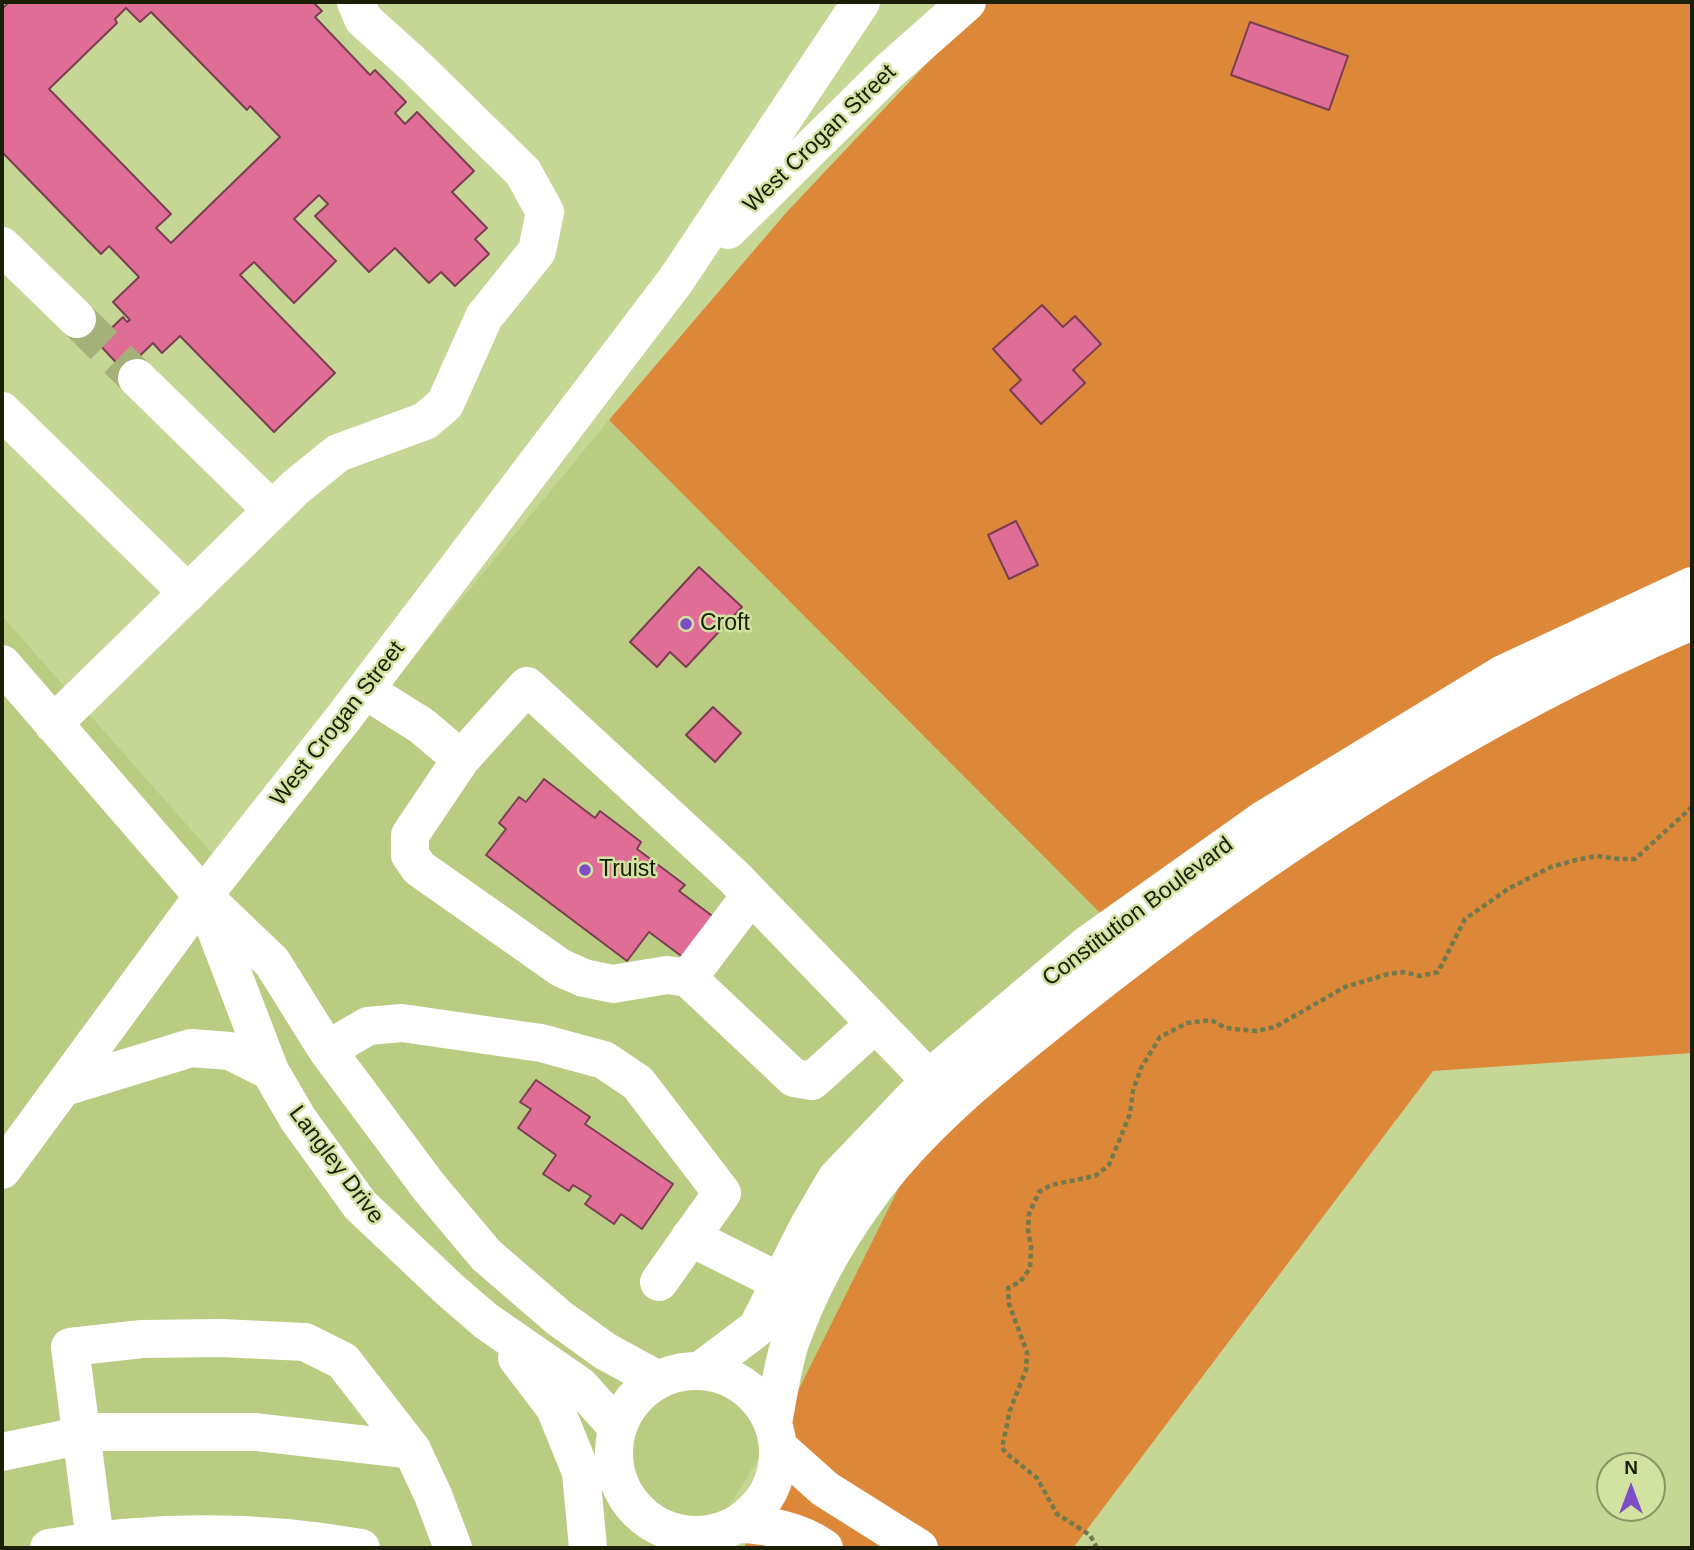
<!DOCTYPE html>
<html>
<head>
<meta charset="utf-8">
<style>
  body { margin:0 }
  #map { position:relative; width:1694px; height:1550px; overflow:hidden; background:#c6d694; font-family:Arial,sans-serif }
  canvas { display:block }
  .frame { position:absolute; inset:0; border:4px solid #1a1f06; pointer-events:none }
  .north { position:absolute; left:1596px; top:1452px; width:70px; height:70px; box-sizing:border-box; background:#d2e3a1; border:2px solid #889563; border-radius:50%; rotate:0deg; font-size:19px; font-weight:700; line-height:28px; text-align:center; color:#1a1f06 }
  .north::after { content:''; display:block; margin:auto; width:24px; height:32px; background:#7e4cc4; clip-path:polygon(50% 0,100% 100%,50% 72%,0 100%) }
</style>
</head>
<body>
<div id="map">
<canvas width="1694" height="1550"></canvas>
<div class="frame"></div>
<div class="north">N</div>
</div>
<script>
const ctx = document.querySelector('canvas').getContext('2d');
ctx.lineJoin = 'round';
function fillPath(path, color) { ctx.fillStyle = color; ctx.fill(path, 'evenodd'); }
function trace(path, color, width, dash) { ctx.strokeStyle = color; ctx.lineWidth = width; ctx.lineCap = dash ? 'butt' : 'round'; ctx.setLineDash(dash || []); ctx.stroke(path); }
function label(font, color, halo, rows, align = 'center') {
  ctx.font = font + ' Arial,sans-serif'; ctx.lineWidth = 5; ctx.setLineDash([]); ctx.textBaseline = 'middle'; ctx.strokeStyle = halo; ctx.fillStyle = color; for (const [text, x, y, turn = 0] of rows) {
    ctx.save(); ctx.translate(x, y); ctx.rotate((+turn || 0) * Math.PI / 180); ctx.textAlign = isNaN(turn) ? turn : align; if (halo) ctx.strokeText(text, 0, 0); ctx.fillText(text, 0, 0); ctx.restore();
  }
}
const built = new Path2D(`
  M609,420L1128,941L792,1403L704,1548H2V616L233,877Z`);
const green = new Path2D(`
  M989,2H1692V1053L1433,1071L1073,1548H744L792,1403L960,1065L1128,941L609,420L785,214L978,9Z`);
const building = new Path2D(`
  M9,2H313L322,11L315,17L370,75L375,70L406,102L395,113L405,124L417,112L474,171L452,192L487,228L475,239L489,254L455,286L441,272L429,283L395,248L369,272L315,216L328,204L319,195L294,219L336,261L294,303L254,262L240,275L335,373L274,432L180,336L162,353L153,343L124,371L97,342L123,317L127,322L130,320L113,302L139,277L109,246L101,254L2,152V9ZM126,8L140,22L151,12L247,110L250,106L280,137L171,243L156,228L171,214L49,89L117,23L115,19Z
  M1250,22L1348,56L1329,110L1231,75Z
  M1042,305L1063,327L1075,316L1101,344L1073,370L1085,383L1041,424L1010,390L1021,380L993,349Z
  M1016,521L1038,565L1009,579L988,535Z
  M699,567L742,607L686,667L670,652L657,667L630,642Z
  M713,707L741,733L715,762L686,735Z
  M544,779L595,818L600,811L641,842L637,849L685,885L679,891L715,918L684,958L649,932L627,961L486,855L506,829L499,823L519,797L526,802Z
  M536,1080L590,1117L585,1124L673,1184L642,1229L621,1214L614,1224L585,1204L591,1196L573,1185L569,1191L543,1174L556,1155L518,1128L531,1109L520,1102Z`);
const minorTunnel = new Path2D(`
  M77,319L137,378`);
const path = new Path2D(`
  M1097,1548L1090,1535L1057,1514L1037,1478L1007,1454L1002,1448L1010,1410L1026,1370L1027,1352L1009,1304L1008,1288L1020,1282L1030,1268L1031,1247L1028,1229L1029,1214L1039,1192L1051,1185L1095,1176L1109,1165L1130,1114L1133,1091L1141,1068L1160,1037L1187,1023L1211,1020L1226,1028L1256,1031L1275,1027L1345,987L1388,974L1404,972L1420,976L1438,972L1465,919L1508,889L1551,867L1576,860L1597,856L1619,859H1635L1692,807`);
const minor = new Path2D(`
  M2,246L77,319
  M137,378L272,510
  M2,411L188,593
  M2,664L203,896L272,962L327,1050L429,1187L486,1255L559,1318L605,1351L658,1380
  M365,690L422,726L461,759L527,686L734,877L930,1080
  M53,724L296,487L338,453L425,421L445,404L484,317L537,251L545,212L523,172L415,66L363,19L356,2
  M461,759L410,835V855L419,868L561,968L584,978L613,984L667,975L688,978L794,1078L812,1081L875,1024
  M206,904L270,1071L298,1119L360,1205L449,1289L486,1321L580,1386L617,1427
  M688,978L751,895
  M327,1050L368,1026L402,1023L541,1043L604,1060L638,1083L722,1193L659,1282
  M64,1087L191,1048L230,1051L270,1071
  M690,1237L780,1282
  M517,1358L555,1408L581,1472L588,1548
  M614 1453a82 82 0 1 1 164 0a82 82 0 1 1-164 0Z
  M700,1371L757,1328L808,1227L836,1179L945,1065L1087,945L1263,820L1503,674L1692,586
  M773,1423C778,1397 782,1368 790,1343C808,1291 835,1242 867,1198C918,1126 995,1065 1064,1010C1254,858 1468,717 1692,621
  M778,1447L825,1489L919,1548
  M2,1452L98,1432H256L412,1450L433,1495L453,1548
  M738,1524C769,1525 798,1530 824,1548
  M49,1548C151,1530 258,1530 361,1548
  M96,1548L70,1347L142,1339L221,1338L305,1342L343,1361L412,1450`);
const major = new Path2D(`
  M728,230L888,72L967,2
  M2,1170L203,896L345,716L676,280L861,2`);
const markers = [
  [686,624,7,"#7e4cc4"],
  [585,870,7,"#7e4cc4"]
];
const streetNames = [
  ["West Crogan Street",820,139,-44],
  ["West Crogan Street",338,724,-52],
  ["Constitution Boulevard",1138,912,-37],
  ["Langley Drive",336,1165,53]
];
const poiNames = [
  ["Croft",700,624],
  ["Truist",599,870]
];
fillPath(built, '#bacb82');
fillPath(green, '#dd8739');
fillPath(building, '#df6d95');
trace(building, '#7a3e52', 2);
trace(minorTunnel, '#a4b178', 38, [38, 19]);
trace(path, '#707a4d', 4.5, [5, 3.5]);
trace(minor, '#fff', 38);
trace(major, '#fff', 38);
for (const [x, y, r, color] of markers) { const dot = new Path2D(); dot.arc(x, y, r, 0, 2 * Math.PI); ctx.fillStyle = color; ctx.fill(dot); trace(dot, '#d2e3a1', 2.5); }
label('23px', '#1a1f06', '#d2e3a1', streetNames);
label('23px', '#1a1f06', '#d2e3a1', poiNames, 'left');
</script>
</body>
</html>
